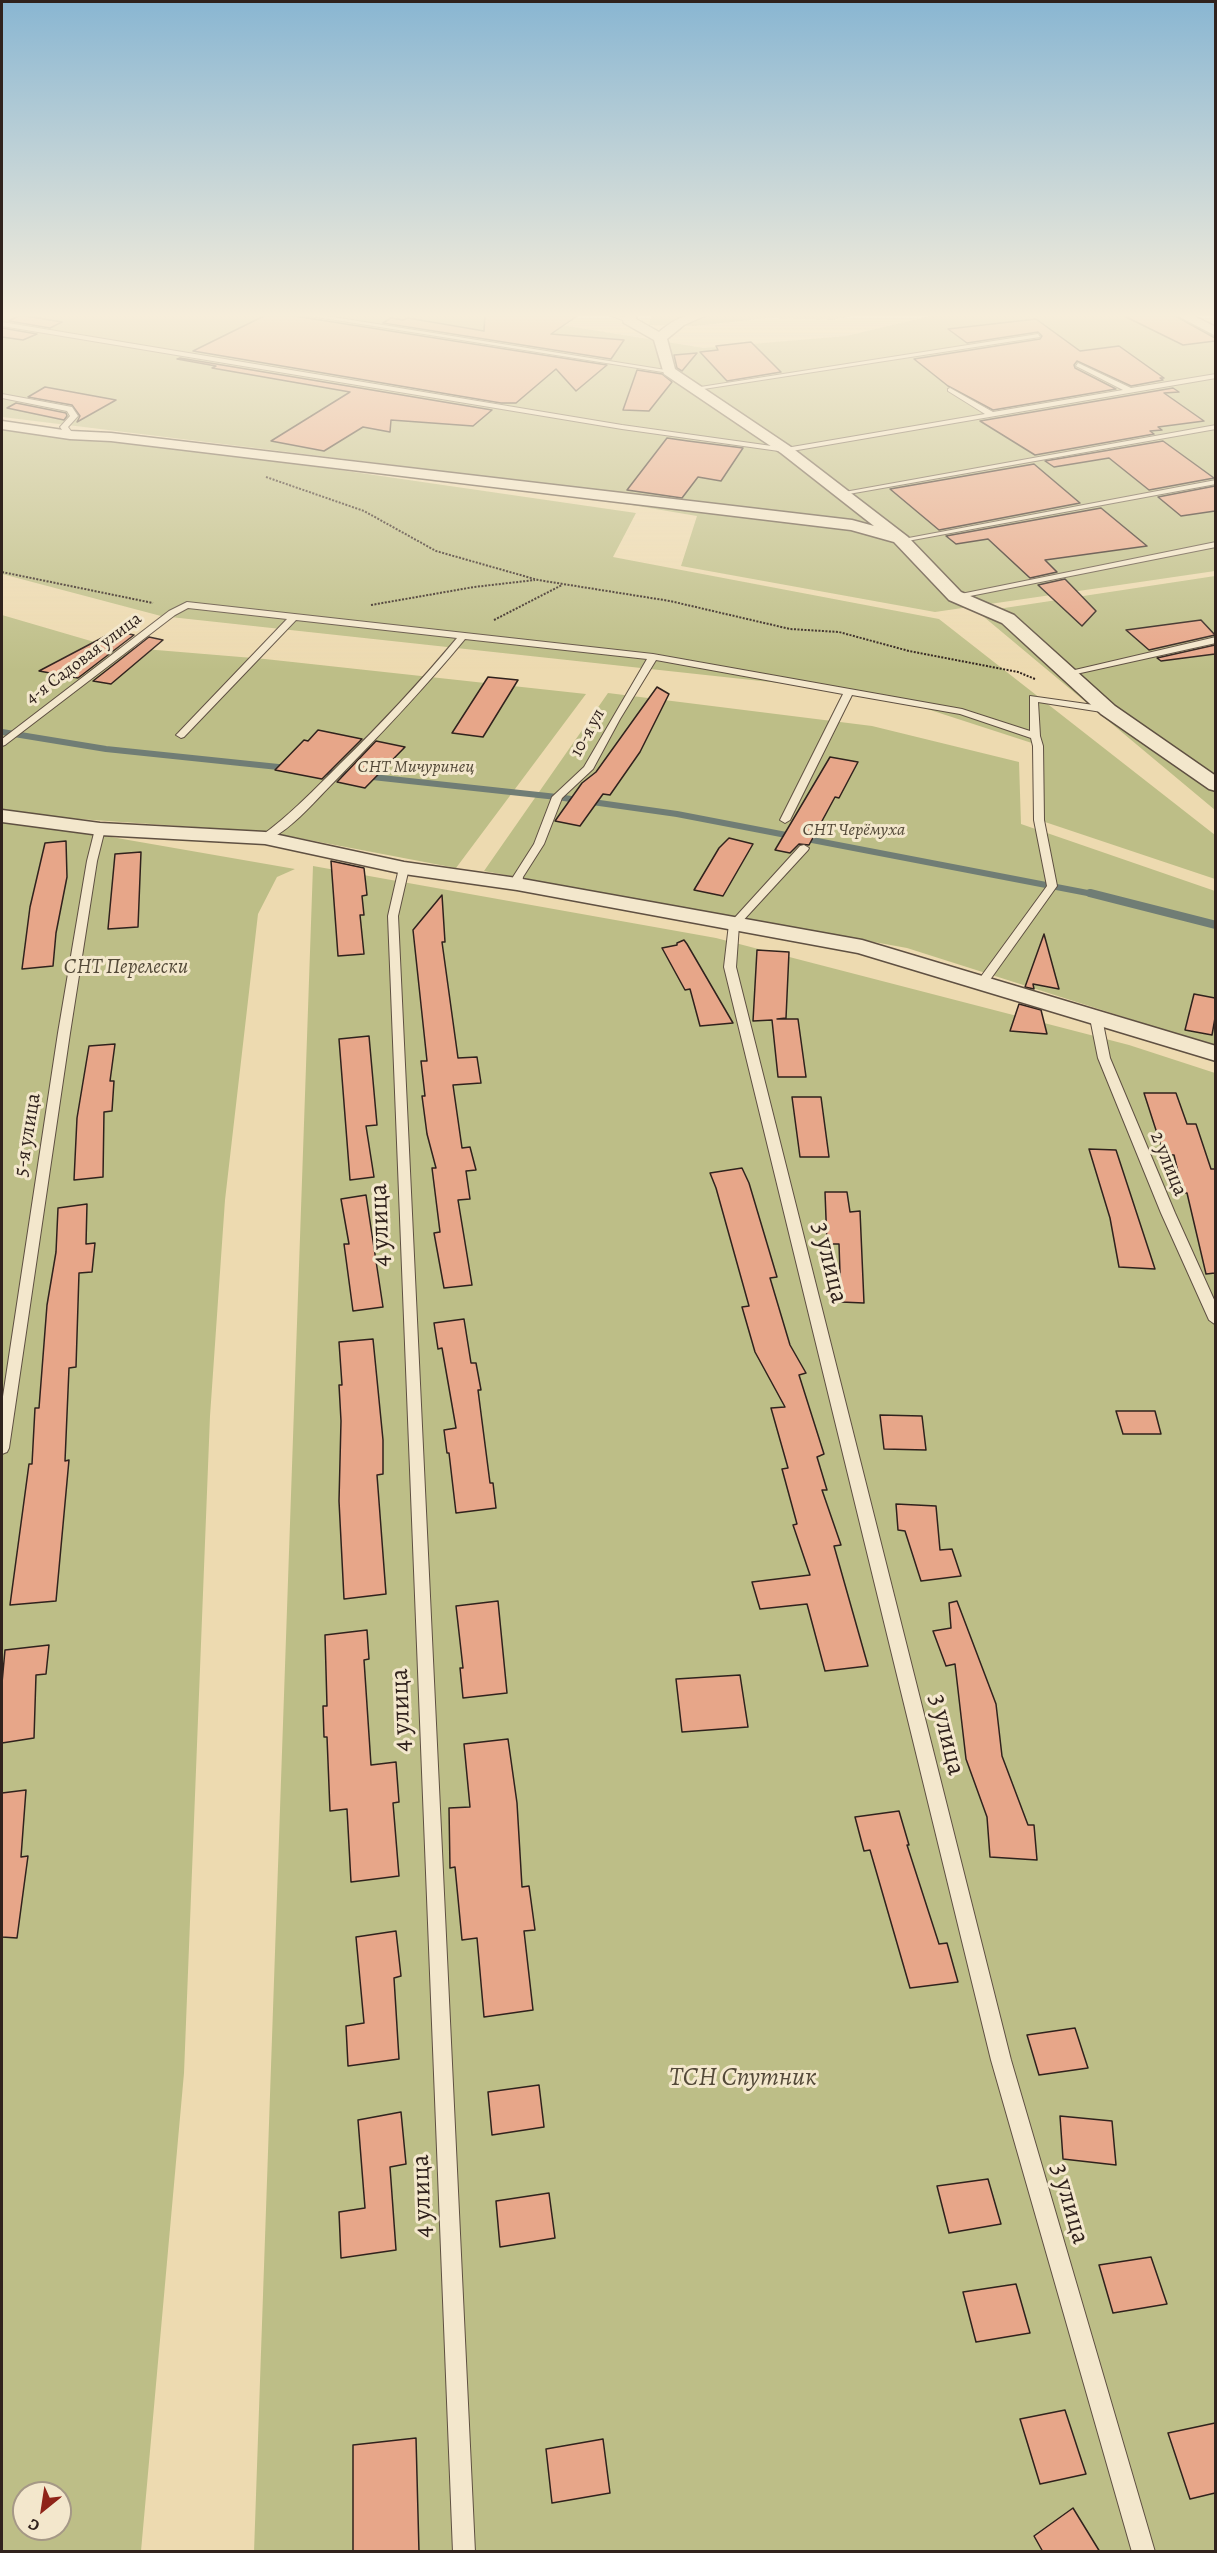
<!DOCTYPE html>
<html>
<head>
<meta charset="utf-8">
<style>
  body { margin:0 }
  #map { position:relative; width:1217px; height:2553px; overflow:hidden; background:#eddab0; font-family:Alegreya,serif }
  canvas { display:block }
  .frame { position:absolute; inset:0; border:3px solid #30221d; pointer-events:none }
  .north { position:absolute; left:12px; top:2481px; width:60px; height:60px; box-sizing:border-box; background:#f3e7cc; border:2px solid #a59886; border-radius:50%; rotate:210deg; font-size:16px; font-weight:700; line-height:24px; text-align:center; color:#30221d }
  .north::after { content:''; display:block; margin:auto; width:21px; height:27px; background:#8f2418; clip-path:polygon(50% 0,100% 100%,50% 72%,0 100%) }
</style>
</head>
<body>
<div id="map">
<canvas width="1217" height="2553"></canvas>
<div class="frame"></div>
<div class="north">С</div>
</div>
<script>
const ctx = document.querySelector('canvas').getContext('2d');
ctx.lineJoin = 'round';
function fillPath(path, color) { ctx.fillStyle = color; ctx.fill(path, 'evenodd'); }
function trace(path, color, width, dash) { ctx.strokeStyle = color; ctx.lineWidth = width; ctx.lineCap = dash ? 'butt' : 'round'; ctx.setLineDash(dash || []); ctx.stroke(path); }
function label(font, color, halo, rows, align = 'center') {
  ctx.font = font + ' Alegreya,serif'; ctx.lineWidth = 6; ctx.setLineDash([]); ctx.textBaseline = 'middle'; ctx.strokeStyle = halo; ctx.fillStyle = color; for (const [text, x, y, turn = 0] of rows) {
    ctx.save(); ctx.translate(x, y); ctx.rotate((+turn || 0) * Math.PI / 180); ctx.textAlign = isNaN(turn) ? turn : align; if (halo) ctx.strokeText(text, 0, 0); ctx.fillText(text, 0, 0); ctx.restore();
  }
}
const green = new Path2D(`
  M2,314H493L704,348L846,336L939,314H1187L1215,329V571L935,612L681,566L697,516L394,465L2,417Z
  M652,314H862L832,320L768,318L695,326L649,325Z
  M2,421L636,513L613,557L939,619L1215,835V879L1039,820L1038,745L881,694L161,616L2,574Z
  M1215,576V810L978,612Z
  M2,615L108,646L265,659L586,694L456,868L267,832L35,816L2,811Z
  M608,693L872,726L1019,762L1021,824L1215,891V1046L907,948L484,871Z
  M2,818L295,869L277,877L258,914L225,1200L210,1416L184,2073L141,2551H2ZM24,2493H60V2529H24Z
  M313,866L716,938L1129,1045L1215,1073V2551L254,2552Z`);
const streamFar1 = new Path2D(`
  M2,732L106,749L288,768
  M317,771L557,797L677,814L1098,895`);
const stream = new Path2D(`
  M1090,893L1216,925`);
const building = new Path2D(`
  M268,314H282L607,365L576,391L556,369L516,403H501L193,351Z
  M485,314H580L551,334L624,340L611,359L383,323L391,318L403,320L408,318L484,331Z
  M1120,314H1172L1215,338V341L1183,345Z
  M20,315L62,322L50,328L9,321Z
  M1036,319L1080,351L1119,346L1164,378H1160L1163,380L1131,386L1077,361L1074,365L1075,368L1116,389L993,410L948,386L914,359L1040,339L1042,336L1038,332L967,343L948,329Z
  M2,328L37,334L23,340L2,337Z
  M751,342L781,372L727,381L700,352L718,350L716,346Z
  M697,353L682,371L677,368L674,355Z
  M180,358L492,410L473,426L391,420L390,432L363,427L324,451L271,441L350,392L212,368L216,366L177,359Z
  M637,370L662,374L672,382L649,411L623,410Z
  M45,387L116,400L77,422L80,416L72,405L28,397Z
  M1173,388L1179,392L1164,393L1204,421L1158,427L1162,430L1150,431L1154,434L1035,455L980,421Z
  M16,403L66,413L67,416L64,420L7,408Z
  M667,438L688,441L743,448L721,481L698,477L682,498L627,490Z
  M1163,441L1214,478L1149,490L1109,458L1054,467L1045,461Z
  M1034,464L1080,503L939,530L890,489Z
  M1215,486V511L1181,516L1158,497Z
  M1101,508L1147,546L1045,560L1057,572L1030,578L988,539L956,544L946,536Z
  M1065,579L1096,611L1082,626L1038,585Z
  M1201,620L1215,635L1149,650L1126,630Z
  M115,631L134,635L78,678L39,671Z
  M149,637L163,640L111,684L93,681Z
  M1215,645V654L1161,661L1157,658Z
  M488,677L518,680L483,737L452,733Z
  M657,687L669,694L640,752L610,795L603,794L580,826L555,821L582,783L596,772Z
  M318,730L362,739L322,779L275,770L304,740L308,741Z
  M376,741L405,747L365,788L337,782Z
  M830,757L858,762L839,798L835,797L809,845L799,844L790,853L775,850Z
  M729,838L753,844L723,896L694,890L719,848Z
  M66,841L67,877L56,933L53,966L22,969L30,907L45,843Z
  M141,852L138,927L108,929L115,854Z
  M331,861L364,868L367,895L362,896L364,915H360L364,954L338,956Z
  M442,895L445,942H442L458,1058L477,1057L481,1083L453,1085L462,1148L470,1147L476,1170L466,1171L470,1199L458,1200L472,1285L444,1288L434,1233L440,1232L432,1168H436L427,1134L422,1096H425L421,1061H427L413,930Z
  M1044,934L1059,989L1033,984L1034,989L1025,987Z
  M684,940L687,944L733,1023L700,1026L690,989L685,990L662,948L677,945V943Z
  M757,950L789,952L786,1018L777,1019H798L806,1077H778L772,1020L753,1021Z
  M1194,994L1215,998V1018L1212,1035L1185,1030Z
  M1019,1004L1041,1010L1047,1034L1010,1031Z
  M369,1036L377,1125L366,1126L374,1177L350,1180L339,1039Z
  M115,1044L110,1081H114L112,1111L104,1112L103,1177L74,1180L77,1118L89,1046Z
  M1144,1093H1176L1187,1124H1196L1211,1169H1215V1273L1206,1274L1187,1193H1183L1174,1155H1164Z
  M792,1097H821L829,1157H800Z
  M1089,1149L1116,1150L1155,1269L1119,1267L1110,1218Z
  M742,1168L749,1183L777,1277L770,1278L790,1345L806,1373L799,1375L824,1454L817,1457L827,1490H822L841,1545L834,1546L868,1666L825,1671L807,1604L760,1609L752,1582L810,1575L793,1525L797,1524L782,1469L788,1468L771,1408L785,1407L755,1352L742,1307L749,1306L716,1188L710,1173Z
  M825,1192H847L850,1212L860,1211L864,1303L841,1302L839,1244H827Z
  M366,1195L383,1307L353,1311L344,1244H349L341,1199Z
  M87,1204L86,1244L95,1243L92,1272L79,1273L76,1367L69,1368L65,1461L69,1460L56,1601L10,1605L29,1464H32L35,1408H39L47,1305L56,1252L58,1208Z
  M464,1319L471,1363H476L481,1390H478L490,1483H493L496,1508L456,1513L449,1453H447L444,1430L456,1428L442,1348L438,1349L434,1323Z
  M373,1339L383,1440V1474L377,1475L386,1594L344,1599L339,1501L341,1421L339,1385H342L339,1342Z
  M1116,1411H1155L1161,1434H1123Z
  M880,1415L922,1416L926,1450L884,1449Z
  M896,1504L936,1506L940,1550L952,1549L961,1576L921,1581L905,1531L898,1530Z
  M498,1601L507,1693L463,1698L460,1668H463L456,1606Z
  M957,1601L996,1704L1002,1756L1028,1825H1034L1037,1860L990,1857L987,1817L966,1759L955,1664L946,1666L933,1631L951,1628L949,1603Z
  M367,1630L369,1659L364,1660L371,1765L396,1762L399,1802L393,1803L399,1876L351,1882L347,1809L330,1811L327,1737H324L323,1706H327L325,1635Z
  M49,1645L46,1674L36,1675L34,1738L2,1743V1683L5,1650Z
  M740,1675L748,1727L682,1732L676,1679Z
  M508,1739L517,1803L522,1887L529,1886L535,1930L524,1931L533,2010L484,2017L477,1938L462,1940L455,1867L450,1868L449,1808L470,1807L464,1744Z
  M26,1790L21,1857L28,1856L17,1938L2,1937V1793Z
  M899,1811L909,1845H907L939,1944L947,1943L958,1982L910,1988L870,1850L864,1851L855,1817Z
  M396,1931L401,1976L394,1978L399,2059L348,2066L346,2026L364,2023L356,1937Z
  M1075,2028L1088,2068L1039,2075L1027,2035Z
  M539,2085L544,2127L492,2135L488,2092Z
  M401,2112L406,2164L390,2167L396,2250L341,2258L339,2212L365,2208L358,2120Z
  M1060,2116L1112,2121L1116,2165L1063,2159Z
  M988,2179L1001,2224L949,2233L937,2186Z
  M549,2193L555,2238L500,2247L496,2201Z
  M1151,2257L1167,2304L1113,2313L1099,2265Z
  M1016,2284L1030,2333L976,2342L963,2292Z
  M1065,2410L1086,2474L1040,2484L1020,2419Z
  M1215,2423V2493L1190,2499L1168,2433Z
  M416,2438L419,2552H353V2445Z
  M603,2439L610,2493L552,2503L546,2449Z
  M1073,2508L1100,2552H1043L1034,2536Z`);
const path = new Path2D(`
  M266,477L364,511L436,551L538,580L670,601L790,629L839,632L909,651L1018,672L1035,679
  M2,572L153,603
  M371,605L474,587L535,580
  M494,620L562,585`);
const service = new Path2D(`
  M298,314H314L672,371L669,373Z
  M605,314H615L632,320L629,322Z
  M2,322L622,425L786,448L985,414L948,391V389L950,388L993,412L1123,390L1076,366L1078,363L1131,388L1216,374V378L786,452L622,429L2,326Z
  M1038,334L1040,337L697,390L694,388Z
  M2,394L72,407L78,416L68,427L74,435L67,437L60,427L70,416L67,411L2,398Z
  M1216,425V429L843,495L839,493Z
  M1216,480V484L902,542L898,540Z
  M1216,542V547L955,599L951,596Z
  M187,602L653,654L962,709L1030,731V696L1108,707L1113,710L1108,713L1038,702L1040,736L1043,746L1044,820L1057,886L987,984L983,985L977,982L1047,886L1034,820L1033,746L1031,738L960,714L852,695L790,820L785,823L780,820L843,694L656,660L620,719L593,769L562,798L544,844L523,877L522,884L517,887L512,884L513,877L534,844L552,797L584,767L647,659L465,639C423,690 378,737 331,785C315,801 287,834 265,841L260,838L261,836C290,815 315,789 340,764C381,724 420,682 457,638L296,620L184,737L181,738L176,735L178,733L287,619L188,608L175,615L5,745L2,746V739L169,611Z
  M1216,637V643L1067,676L1062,673Z
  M100,826L105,829L97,861L70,1033L9,1448L7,1452L2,1454V1403L58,1033L87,861L95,829Z
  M804,845L809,848L808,850L739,925L736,967L1011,2060L1155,2552H1132L991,2060L724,967L729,924L800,846Z
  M404,865L409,868L398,916L475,2552H453L388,916L399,868Z
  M1096,1015L1102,1018L1110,1058L1175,1213L1216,1304V1325L1209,1320L1161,1213L1098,1058L1090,1018Z`);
const minor = new Path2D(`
  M625,314H637L636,319L659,332C677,317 686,314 709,314L684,325L667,339L675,369L791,447L908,537L961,592L1014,615L1115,706L1216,776V791L1209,789L1101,714L1002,623L949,600L894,542L851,530L111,441L70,439L2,429V421L70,431L111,433L852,520L874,526L781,453L664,374L654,340L624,323L623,320Z
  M1174,314H1190L1216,327V336Z
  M2,810L100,823L265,832L404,862L517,878L862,940L1216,1046V1061L858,953L517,890L404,874L265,844L100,835L2,822Z`);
const farStreetnames = [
  ["4-я Садовая улица",84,659,-37],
  ["10-я ул",588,733,-61]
];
const farParknames = [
  ["СНТ Мичуринец",416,768],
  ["СНТ Черёмуха",854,831]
];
const parkNames = [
  ["СНТ Перелески",126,968]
];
const streetNames = [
  ["5-я улица",28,1135,-81],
  ["2 улица",1168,1164,68]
];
const nearStreetnames = [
  ["4 улица",381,1225,-92],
  ["3 улица",829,1263,76],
  ["4 улица",402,1710,-92],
  ["3 улица",946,1735,76],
  ["4 улица",423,2196,-92],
  ["3 улица",1069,2204,74]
];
const nearParknames = [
  ["ТСН Спутник",743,2079]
];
fillPath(green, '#bdbe87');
trace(streamFar1, '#707d75', 6);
trace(stream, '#707d75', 8);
fillPath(building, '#e7a689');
trace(building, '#30221d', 1.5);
trace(service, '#5f5042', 2);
trace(minor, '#5f5042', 3);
trace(path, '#30221d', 2, [2, 1.5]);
fillPath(service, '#f3e7cc');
fillPath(minor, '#f3e7cc');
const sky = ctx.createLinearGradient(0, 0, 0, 671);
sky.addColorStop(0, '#89b6d2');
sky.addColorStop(0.47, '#f7eedb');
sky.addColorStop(1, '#f7eedb00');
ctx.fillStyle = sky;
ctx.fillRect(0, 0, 1217, 671);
label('18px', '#30221d', '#f3e7cc', farStreetnames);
label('italic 18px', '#534938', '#f3e7cc', farParknames);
label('italic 21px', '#534938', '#f3e7cc', parkNames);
label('21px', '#30221d', '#f3e7cc', streetNames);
label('26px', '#30221d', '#f3e7cc', nearStreetnames);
label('italic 26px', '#534938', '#f3e7cc', nearParknames);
</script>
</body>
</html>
